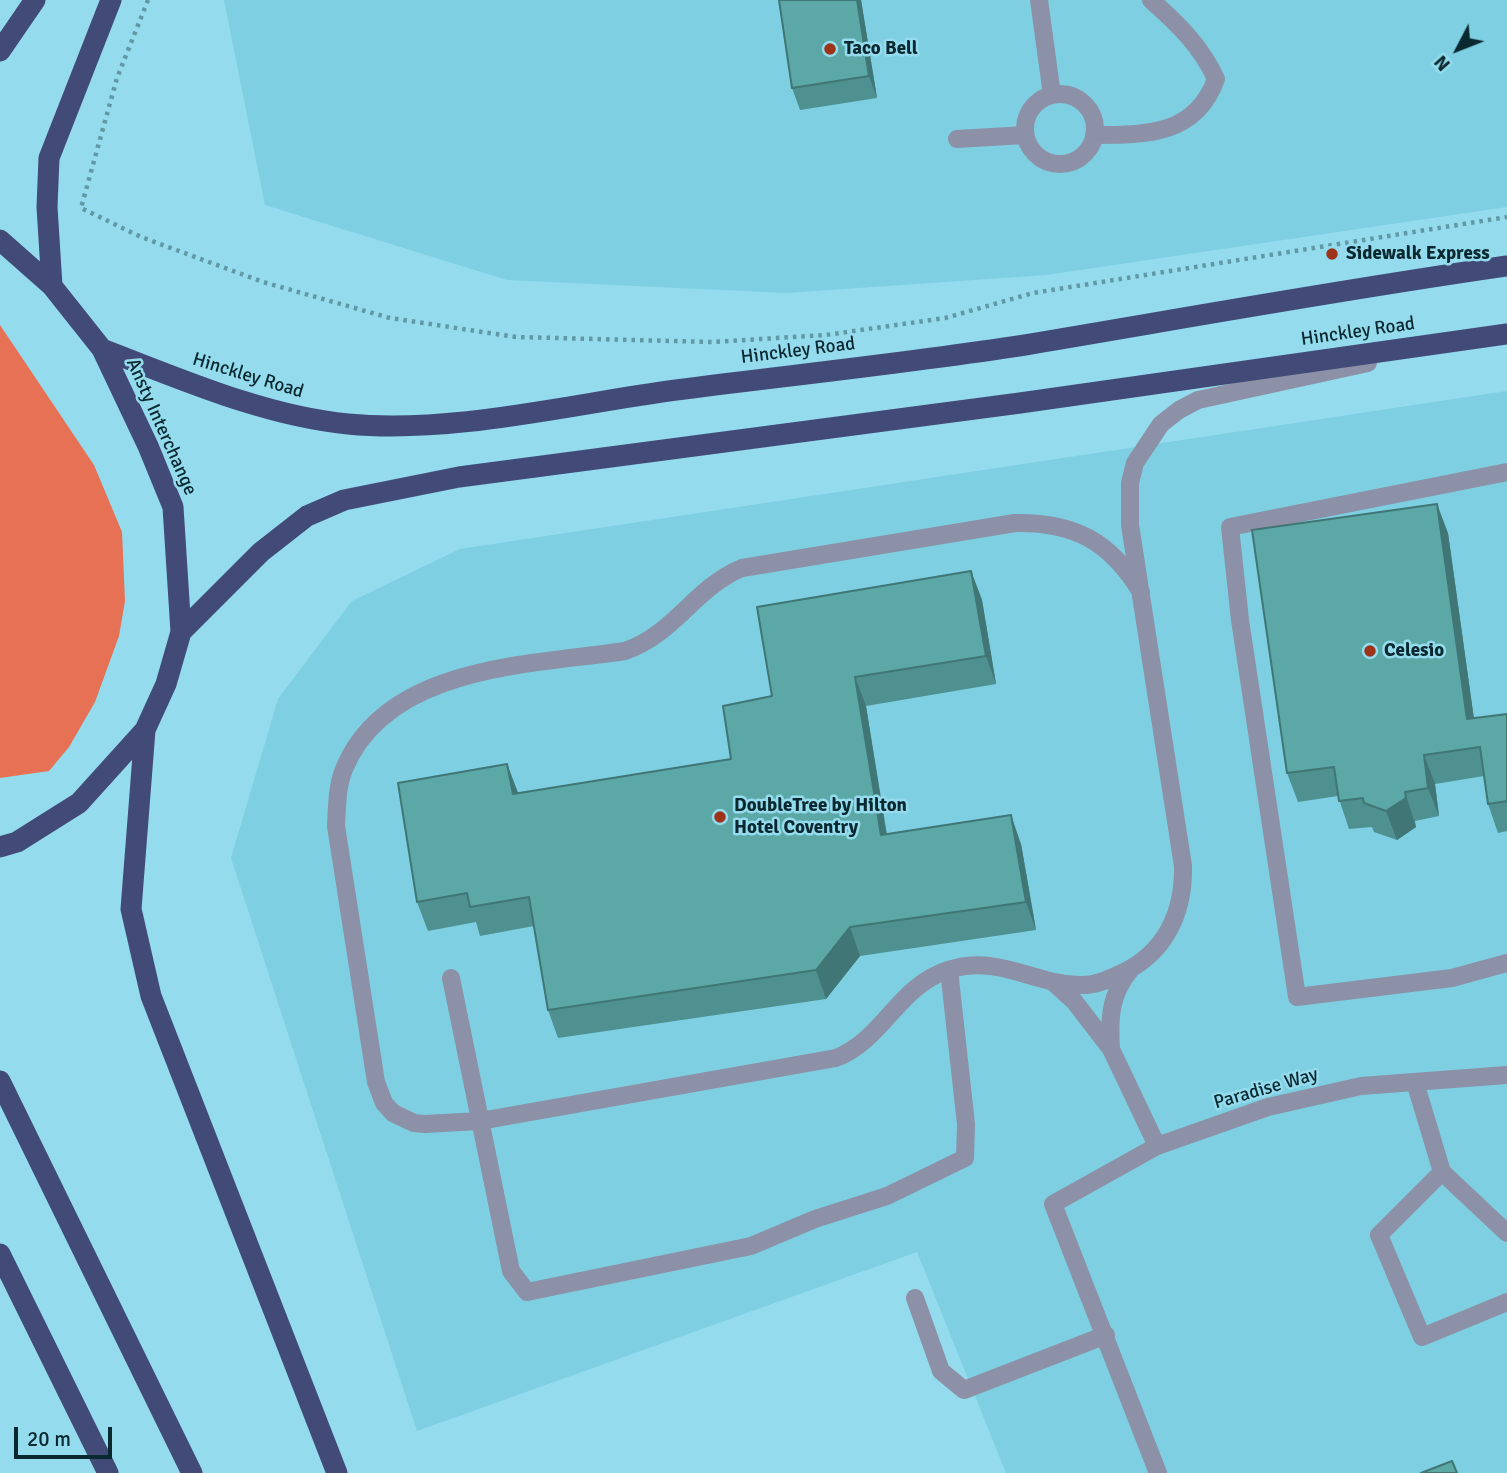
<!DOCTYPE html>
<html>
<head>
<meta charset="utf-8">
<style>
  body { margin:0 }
  #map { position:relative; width:1507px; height:1473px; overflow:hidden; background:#94dbed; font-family:Signika,sans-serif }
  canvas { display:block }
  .north { position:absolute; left:1423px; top:14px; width:70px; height:70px; -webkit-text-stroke:5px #94dbed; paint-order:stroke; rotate:228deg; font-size:19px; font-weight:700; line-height:28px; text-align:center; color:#09282f }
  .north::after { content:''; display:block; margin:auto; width:24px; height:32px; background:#09282f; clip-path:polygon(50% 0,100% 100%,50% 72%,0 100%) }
  .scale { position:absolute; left:14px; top:1427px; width:98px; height:32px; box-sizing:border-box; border:4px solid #09282f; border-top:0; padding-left:9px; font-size:21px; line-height:24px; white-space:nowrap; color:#09282f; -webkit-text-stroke:5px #94dbed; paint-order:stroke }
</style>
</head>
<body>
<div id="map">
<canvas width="1507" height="1473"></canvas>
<div class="north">N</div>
<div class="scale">20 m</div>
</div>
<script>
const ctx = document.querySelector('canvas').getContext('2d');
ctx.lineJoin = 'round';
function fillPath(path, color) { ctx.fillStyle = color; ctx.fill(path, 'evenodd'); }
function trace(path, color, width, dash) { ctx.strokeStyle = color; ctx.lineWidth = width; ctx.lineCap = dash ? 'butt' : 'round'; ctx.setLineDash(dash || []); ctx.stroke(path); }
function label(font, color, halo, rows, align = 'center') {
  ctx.font = font + ' Signika,sans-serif'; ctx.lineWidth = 5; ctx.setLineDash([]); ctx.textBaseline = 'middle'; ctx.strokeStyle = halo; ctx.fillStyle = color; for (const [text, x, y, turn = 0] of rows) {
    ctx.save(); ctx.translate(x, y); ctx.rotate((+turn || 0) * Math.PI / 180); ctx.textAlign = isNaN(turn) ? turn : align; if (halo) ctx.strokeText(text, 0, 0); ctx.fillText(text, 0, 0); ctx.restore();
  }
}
const built = new Path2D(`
  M224,0H1507V207L1046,275L786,293L507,280L265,205Z
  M1507,391V1473H1006L917,1252L417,1431L231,858L278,699L352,601L460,549Z`);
const forest = new Path2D(`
  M0,325L94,465L122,532L125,601L119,636L95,702L69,747L49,771L0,778Z`);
const path = new Path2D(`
  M148,0L117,78L81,208L141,237L263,282L390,318L516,337L712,342L826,335L945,318L1033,293L1507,217`);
const minor = new Path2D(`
  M1039,0L1052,95
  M1025 129a35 35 0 1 1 70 0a35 35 0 1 1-70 0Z
  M1094,135C1147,135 1196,135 1216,79C1201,46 1178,24 1151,0
  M957,139L1025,135
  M1507,472L1230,527L1240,620L1297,997L1452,978L1507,963
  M1141,592C1110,541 1074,522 1015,523L742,568C694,588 676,633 625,651C531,665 387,665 344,769C337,786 337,807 336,826L376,1082L384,1103L393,1113L414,1123L425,1124L480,1121L836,1058C884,1039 897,987 948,970C999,954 1033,984 1079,985C1094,986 1107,980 1120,974C1165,954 1184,913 1183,866L1130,525V483L1135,463L1161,424L1179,410L1198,400L1368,363
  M451,978L511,1271L527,1292L751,1246L815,1219L887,1196L965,1158L966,1124L949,970
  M1053,982L1074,1001L1111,1049C1109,1018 1110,994 1131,969
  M1111,1049L1157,1146
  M1415,1082L1442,1172L1507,1233
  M1442,1172L1379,1235L1422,1337L1507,1302
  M915,1298L941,1371L964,1390L1106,1335
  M1158,1473L1053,1204L1157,1146L1268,1107L1361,1086L1507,1075`);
const highway = new Path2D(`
  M0,51L35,0
  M0,240L52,286L102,349L148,446L173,507L181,632L166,684L145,730L79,803L17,842L0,847
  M52,286L47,207L49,158L111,0
  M102,349C181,379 264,416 348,424C453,434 571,404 676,390C792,375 909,363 1025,345C1186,318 1346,289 1507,266
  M181,632L261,552L307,516L344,500L459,477L1020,403L1507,334
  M145,730L131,909L151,996L337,1473
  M0,1081L192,1473
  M0,1254L108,1473`);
const wall = new Path2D(`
  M779,0H861L877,98L800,110L792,88Z
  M1448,533L1474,719L1507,714V831L1498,833L1488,804L1484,776L1435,784L1439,816L1415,821L1416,827L1397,840L1374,832L1372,827L1349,829L1338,796L1298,802L1287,773Z
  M971,571L982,600L996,684L866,706L887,834L1021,844L1036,930L860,956L826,999L558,1038L548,1010L534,926L480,936L476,922L428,931L417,902L507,764L518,793L731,759L772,696Z`);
const shadedWall = new Path2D(`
  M857,0H861L877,98L869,76Z
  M1437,504L1448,533L1478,748L1467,719Z
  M971,571L982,600L996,684L986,656Z
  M855,677L866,706L891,864L881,835Z
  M1424,755L1435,784L1439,816L1428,788Z
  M507,764L518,793L513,794Z
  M1405,792L1416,827L1397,840L1386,811Z
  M1011,815L1021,844L1036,930L1026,902Z
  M850,927L860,956L826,999L816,970Z`);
const building = new Path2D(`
  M779,0H857L869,76L792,88Z
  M1437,504L1467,719L1507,714V801L1488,804L1480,747L1424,755L1428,788L1405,792L1406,798L1386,811L1364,803L1363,798L1339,801L1334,767L1287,773L1252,530Z
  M971,571L986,656L855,677L881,835L1011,815L1026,902L850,927L816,970L548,1010L529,897L470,907L467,893L417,902L398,783L507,764L513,794L731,759L723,706L772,696L757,607Z
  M1452,1461L1457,1473H1421Z`);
const markers = [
  [830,49,7,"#9d341a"],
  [1332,254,7,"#9d341a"],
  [1370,651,7,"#9d341a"],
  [720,817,7,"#9d341a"]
];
const poiNames = [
  ["Taco Bell",844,49],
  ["Sidewalk Express",1346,254],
  ["Celesio",1384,651],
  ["DoubleTree by Hilton",734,806],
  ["Hotel Coventry",734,828]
];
const streetNames = [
  ["Hinckley Road",1358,332,-8],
  ["Hinckley Road",798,351,-7],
  ["Hinckley Road",248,376,17],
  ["Ansty Interchange",161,427,66],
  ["Paradise Way",1266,1089,-16]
];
fillPath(built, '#7ecfe2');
fillPath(forest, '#e67155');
trace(path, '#6098a6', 4.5, [3.5, 5]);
trace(minor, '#8c91a7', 18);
trace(highway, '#424a77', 21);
fillPath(wall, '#4f9090');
fillPath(shadedWall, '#407675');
fillPath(building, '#5ca8a7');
trace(building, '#407675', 2);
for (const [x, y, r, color] of markers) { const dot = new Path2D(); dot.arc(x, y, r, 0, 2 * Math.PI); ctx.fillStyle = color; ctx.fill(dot); trace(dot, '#94dbed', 2.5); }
label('bold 19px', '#09282f', '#94dbed', poiNames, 'left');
label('19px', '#09282f', '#94dbed', streetNames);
</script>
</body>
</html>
